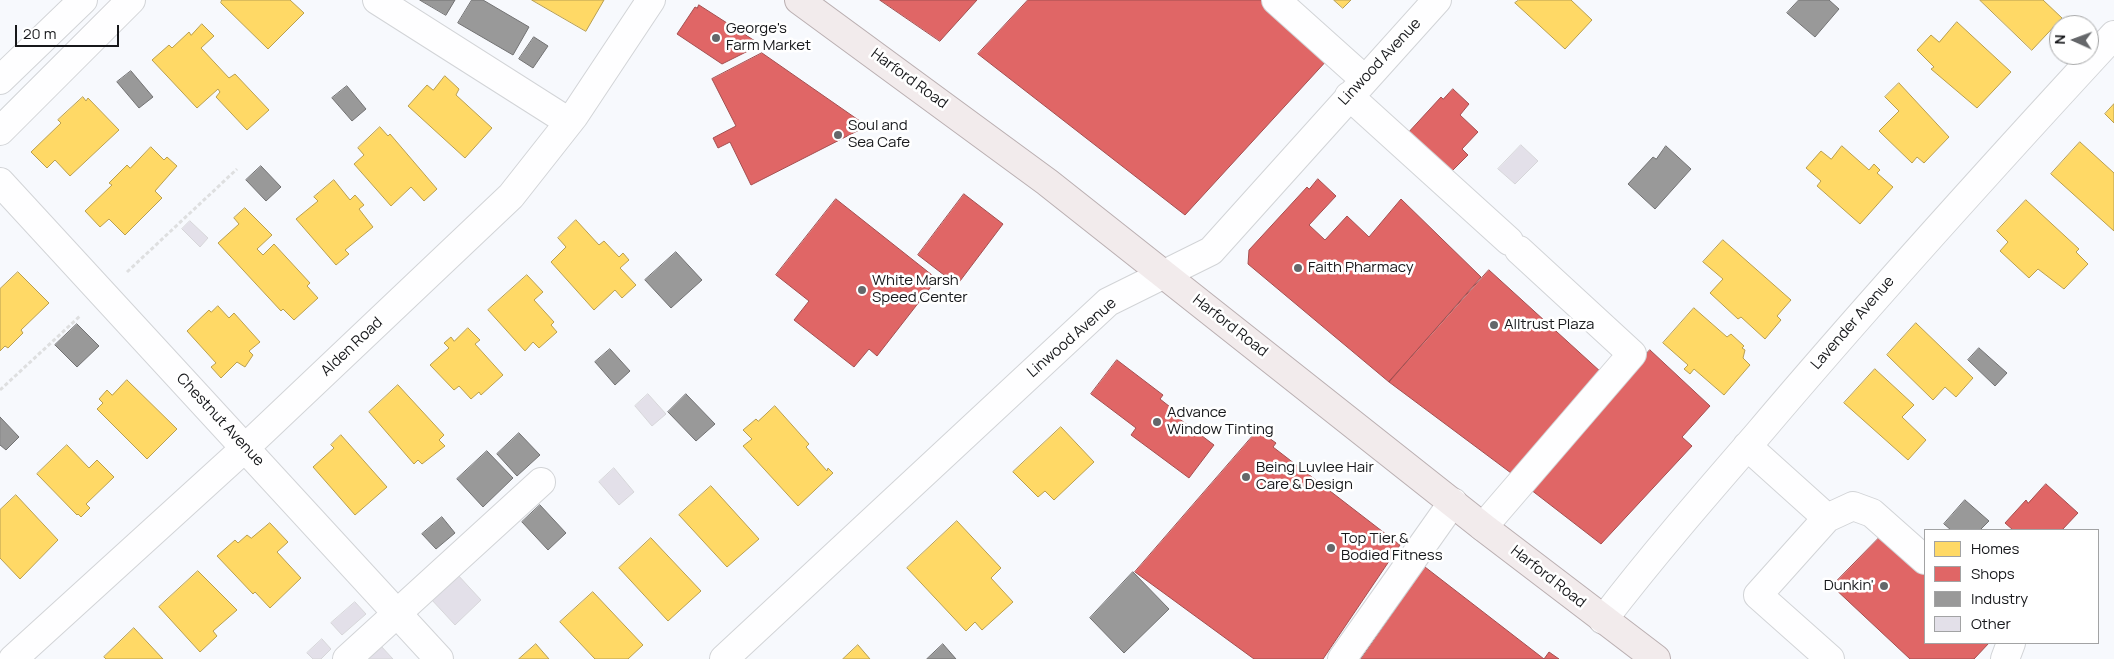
<!DOCTYPE html>
<html>
<head>
<meta charset="utf-8">
<style>
  body { margin:0 }
  #map { position:relative; width:2114px; height:659px; overflow:hidden; background:#f7f9fd; font-family:Manrope,sans-serif }
  canvas { display:block }
  .legend { position:absolute; left:1924px; top:529px; width:175px; height:115px; box-sizing:border-box; background:#fff; border:1px solid #a2a3a4; margin:0; padding:6px 9px; list-style:none; font-size:15px; color:#17181b }
  .legend li { display:flex; align-items:center; gap:10px; height:25px }
  .legend b { width:25px; border:1px solid #a2a3a4 }
  .north { position:absolute; left:2049px; top:15px; width:50px; height:50px; box-sizing:border-box; background:#fff; border:1px solid #a2a3a4; border-radius:50%; rotate:272deg; font-size:14px; font-weight:700; line-height:20px; text-align:center; color:#17181b }
  .north::after { content:''; display:block; margin:auto; width:18px; height:22px; background:#65676a; clip-path:polygon(50% 0,100% 100%,50% 72%,0 100%) }
  .scale { position:absolute; left:15px; top:25px; width:104px; height:22px; box-sizing:border-box; border:2px solid #17181b; border-top:0; padding-left:6px; font-size:15px; line-height:18px; white-space:nowrap; color:#17181b; -webkit-text-stroke:4px #fff; paint-order:stroke }
</style>
</head>
<body>
<div id="map">
<canvas width="2114" height="659"></canvas>
<ul class="legend">
<li><b style="height:14px;background:#ffd966"></b>Homes</li>
<li><b style="height:14px;background:#e06666"></b>Shops</li>
<li><b style="height:14px;background:#999"></b>Industry</li>
<li><b style="height:14px;background:#e3e0e9"></b>Other</li>
</ul>
<div class="north">N</div>
<div class="scale">20 m</div>
</div>
<script>
const ctx = document.querySelector('canvas').getContext('2d');
ctx.lineJoin = 'round';
function fillPath(path, color) { ctx.fillStyle = color; ctx.fill(path, 'evenodd'); }
function trace(path, color, width, dash) { ctx.strokeStyle = color; ctx.lineWidth = width; ctx.lineCap = dash ? 'butt' : 'round'; ctx.setLineDash(dash || []); ctx.stroke(path); }
function label(font, color, halo, rows, align = 'center') {
  ctx.font = font + ' Manrope,sans-serif'; ctx.lineWidth = 5; ctx.setLineDash([]); ctx.textBaseline = 'middle'; ctx.strokeStyle = halo; ctx.fillStyle = color; for (const [text, x, y, turn = 0] of rows) {
    ctx.save(); ctx.translate(x, y); ctx.rotate((+turn || 0) * Math.PI / 180); ctx.textAlign = isNaN(turn) ? turn : align; if (halo) ctx.strokeText(text, 0, 0); ctx.fillText(text, 0, 0); ctx.restore();
  }
}
const homes = new Path2D(`
  M222,0H290L304,13L268,49L221,3Z
  M532,0H604L586,31Z
  M1334,0H1351L1343,8Z
  M1519,0H1571L1592,20L1565,49L1515,3Z
  M1980,0H2043L2062,18L2032,50Z
  M1957,22L2011,72L1977,108L1931,69L1934,67L1917,50L1931,35L1939,42Z
  M202,24L214,36L201,48L229,78L235,74L269,110L247,130L216,97L220,92L218,89L197,108L152,60L169,45L172,48L189,32L191,35Z
  M445,76L459,89L456,95L492,128L465,158L408,106L427,85L433,90Z
  M1899,83L1949,137L1924,163L1917,157L1912,163L1879,131L1899,111L1885,97Z
  M83,97L86,101L88,98L119,130L70,176L55,160L47,168L31,152L61,123L58,120Z
  M2114,104V123L2105,114Z
  M380,127L388,136L390,134L437,189L424,201L411,187L391,206L354,164L364,155L358,148Z
  M2080,142L2114,173V231L2051,174Z
  M1842,146L1869,170L1874,164L1880,170L1877,173L1893,187L1860,224L1817,186L1821,181L1806,168L1821,151L1831,159Z
  M151,147L164,160L167,157L177,166L155,191L162,198L125,235L109,219L100,227L85,211L112,185L109,183L127,165L130,168Z
  M334,180L350,200L355,195L364,205L359,209L373,227L345,250L349,254L336,265L296,219L318,201L314,197Z
  M2026,200L2079,249L2076,252L2088,264L2064,289L2038,269L2029,278L2000,251L2008,242L1997,231Z
  M245,208L272,235L257,249L263,255L274,244L310,283L307,286L318,298L294,320L283,309L281,311L218,243L239,224L234,218Z
  M576,220L599,245L604,241L619,257L623,253L629,260L620,268L636,285L622,298L615,290L594,310L551,262L566,247L558,238Z
  M1723,240L1791,300L1777,316L1781,320L1765,339L1741,317L1738,319L1710,293L1723,279L1703,262Z
  M18,272L49,303L21,330L23,333L8,348L5,346L0,351V289Z
  M527,275L543,292L534,300L554,322L551,325L557,332L539,348L533,342L525,351L488,310Z
  M218,306L229,318L234,313L260,342L249,351L253,355L245,367L237,362L221,378L211,367L216,363L187,331L209,310L211,312Z
  M1694,308L1727,337L1731,334L1744,346L1742,348L1745,350L1743,358L1750,365L1724,395L1694,369L1690,374L1684,369L1688,365L1663,343Z
  M1916,323L1973,378L1956,397L1945,387L1933,400L1887,355Z
  M468,328L480,340L475,344L503,375L481,395L479,392L471,399L459,386L454,390L430,365L449,348L444,343L451,337L454,341Z
  M1875,369L1914,405L1902,417L1926,440L1908,460L1844,403Z
  M127,380L177,429L147,459L97,409L103,403L99,399L107,390L112,395Z
  M398,385L444,435L439,440L445,446L422,464L418,460L414,464L369,412Z
  M775,406L809,444L806,447L827,471L828,468L833,473L798,506L743,446L752,439L743,430L756,419L758,421Z
  M1061,427L1094,462L1054,500L1045,491L1038,497L1013,472Z
  M341,435L387,487L355,515L313,467L334,448L331,445Z
  M67,445L89,468L97,460L114,477L86,504L90,508L81,517L78,514L77,515L37,474Z
  M711,486L759,539L727,567L679,515Z
  M16,495L58,540L20,579L0,558V510Z
  M957,521L1001,568L991,578L1013,602L982,630L975,622L966,631L907,568Z
  M270,523L288,542L277,552L301,578L270,608L255,592L253,594L217,556L235,540L238,543L247,535L251,538Z
  M651,538L701,591L668,621L619,568Z
  M198,571L237,610L213,631L217,636L200,652L159,607Z
  M593,592L643,645L628,659H595L560,622Z
  M134,628L163,659H106L104,657Z
  M536,644L549,659H519Z
  M858,645L870,659H843Z`);
const shops = new Path2D(`
  M880,0H977L940,41Z
  M1028,0H1266L1329,58L1185,215L978,54Z
  M699,5L755,41L752,47L754,48L722,64L677,34L695,7L697,8Z
  M762,53L867,126L751,185L730,142L718,148L713,138L736,126L712,79Z
  M1453,89L1469,104L1460,115L1478,132L1462,149L1468,155L1451,172L1406,135L1441,97L1443,99Z
  M1318,179L1336,196L1309,225L1325,240L1347,216L1369,237L1401,199L1481,277L1389,382L1248,264L1249,250L1307,187L1309,189Z
  M964,194L1003,224L957,285L918,255Z
  M836,199L937,279L877,356L869,349L854,367L794,320L809,301L776,275Z
  M1489,270L1602,373L1511,473L1389,382Z
  M1650,350L1710,406L1682,437L1692,446L1601,544L1526,486Z
  M1117,360L1163,395L1160,399L1179,414L1177,417L1214,445L1189,478L1131,435L1136,428L1091,394Z
  M1258,430L1276,443L1273,447L1400,545L1323,659H1254L1135,572Z
  M2046,484L2078,513L2062,530H2013L2005,523L2026,500L2028,503Z
  M1881,536L1925,575V643H1989L1974,659H1910L1832,586Z
  M1425,567L1544,659L1549,652L1559,659H1361Z`);
const industry = new Path2D(`
  M420,0H455L446,15Z
  M472,0H483L529,27L513,55L458,23Z
  M1799,0H1829L1839,9L1815,37L1787,13Z
  M534,37L548,46L533,68L519,59Z
  M131,71L153,97L139,108L117,82Z
  M347,86L366,109L352,121L332,98Z
  M1666,146L1691,169L1655,209L1628,184L1653,157L1656,159Z
  M261,166L281,187L266,201L246,180Z
  M676,252L702,280L671,308L645,280Z
  M77,324L99,346L77,367L55,345Z
  M1979,348L2007,373L1995,386L1968,360Z
  M610,349L630,371L615,385L595,362Z
  M686,394L715,424L696,441L668,412Z
  M0,417L19,437L6,450L0,445Z
  M519,433L540,455L517,476L497,454Z
  M487,451L513,478L483,507L457,479Z
  M1965,500L1989,521L1980,530H1951L1944,524Z
  M540,505L566,533L548,550L522,522Z
  M442,517L455,533L436,549L422,534Z
  M1133,572L1169,609L1124,653L1090,618Z
  M943,644L956,659H927Z`);
const building = new Path2D(`
  M1521,145L1538,161L1515,184L1498,169Z
  M190,221L208,238L200,247L182,229Z
  M648,394L666,414L652,426L635,406Z
  M614,468L634,492L619,505L599,482Z
  M457,574L481,600L455,625L431,599Z
  M355,602L366,614L342,635L331,623Z
  M322,639L331,649L321,659H313L307,653Z
  M380,645L393,659H365Z`);
const path = new Path2D(`
  M127,272L237,169
  M0,390L80,316`);
const minor = new Path2D(`
  M377,0L569,122
  M1276,0L1364,79
  M0,80L83,0
  M1349,96L1509,241
  M0,131L131,0
  M0,182L439,659
  M1747,446L1827,518
  M1483,527L1632,354L1519,250
  M1603,620C1652,556 1705,495 1758,434C1873,298 1993,166 2114,35
  M13,659L245,448L511,196L574,116L651,0
  M347,659L541,482
  M724,659L1108,302L1211,251L1437,0
  M1342,659L1453,502
  M1830,659L1758,595L1827,518L1853,506L1872,513L1925,560
  M2005,659L2011,643`);
const major = new Path2D(`
  M799,0L1047,182L1483,527L1656,659`);
const markers = [
  [716,38,5,"#65676a"],
  [838,135,5,"#65676a"],
  [1298,268,5,"#65676a"],
  [862,290,5,"#65676a"],
  [1494,325,5,"#65676a"],
  [1157,422,5,"#65676a"],
  [1246,477,5,"#65676a"],
  [1331,548,5,"#65676a"],
  [1884,586,5,"#65676a"]
];
const poiNames = [
  ["George's",726,29],
  ["Farm Market",726,46],
  ["Soul and",848,126],
  ["Sea Cafe",848,143],
  ["Faith Pharmacy",1308,268],
  ["White Marsh",872,281],
  ["Speed Center",872,298],
  ["Alltrust Plaza",1504,325],
  ["Advance",1167,413],
  ["Window Tinting",1167,430],
  ["Being Luvlee Hair",1256,468],
  ["Care & Design",1256,485],
  ["Top Tier &",1341,539],
  ["Bodied Fitness",1341,556],
  ["Dunkin'",1874,586,"right"]
];
const streetNames = [
  ["Linwood Avenue",1380,62,-47],
  ["Harford Road",909,79,36],
  ["Lavender Avenue",1853,323,-49],
  ["Harford Road",1230,326,38],
  ["Linwood Avenue",1072,338,-41],
  ["Alden Road",352,347,-43],
  ["Chestnut Avenue",220,420,47],
  ["Harford Road",1548,577,38]
];
fillPath(homes, '#ffd966');
trace(homes, '#b99f50', 1);
fillPath(shops, '#e06666');
trace(shops, '#a44f50', 1);
fillPath(industry, '#999');
trace(industry, '#727273', 1);
fillPath(building, '#e3e0e9');
trace(building, '#d6d6d9', 1);
trace(minor, '#d2d4d7', 30);
trace(major, '#baafb1', 30);
trace(path, '#dedfe0', 3, [4, 2.5]);
trace(minor, '#fefeff', 28);
trace(major, '#f2ebec', 28);
for (const [x, y, r, color] of markers) { const dot = new Path2D(); dot.arc(x, y, r, 0, 2 * Math.PI); ctx.fillStyle = color; ctx.fill(dot); trace(dot, '#fff', 2); }
label('15px', '#17181b', '#fff', poiNames, 'left');
label('15px', '#17181b', '#fff', streetNames);
</script>
</body>
</html>
